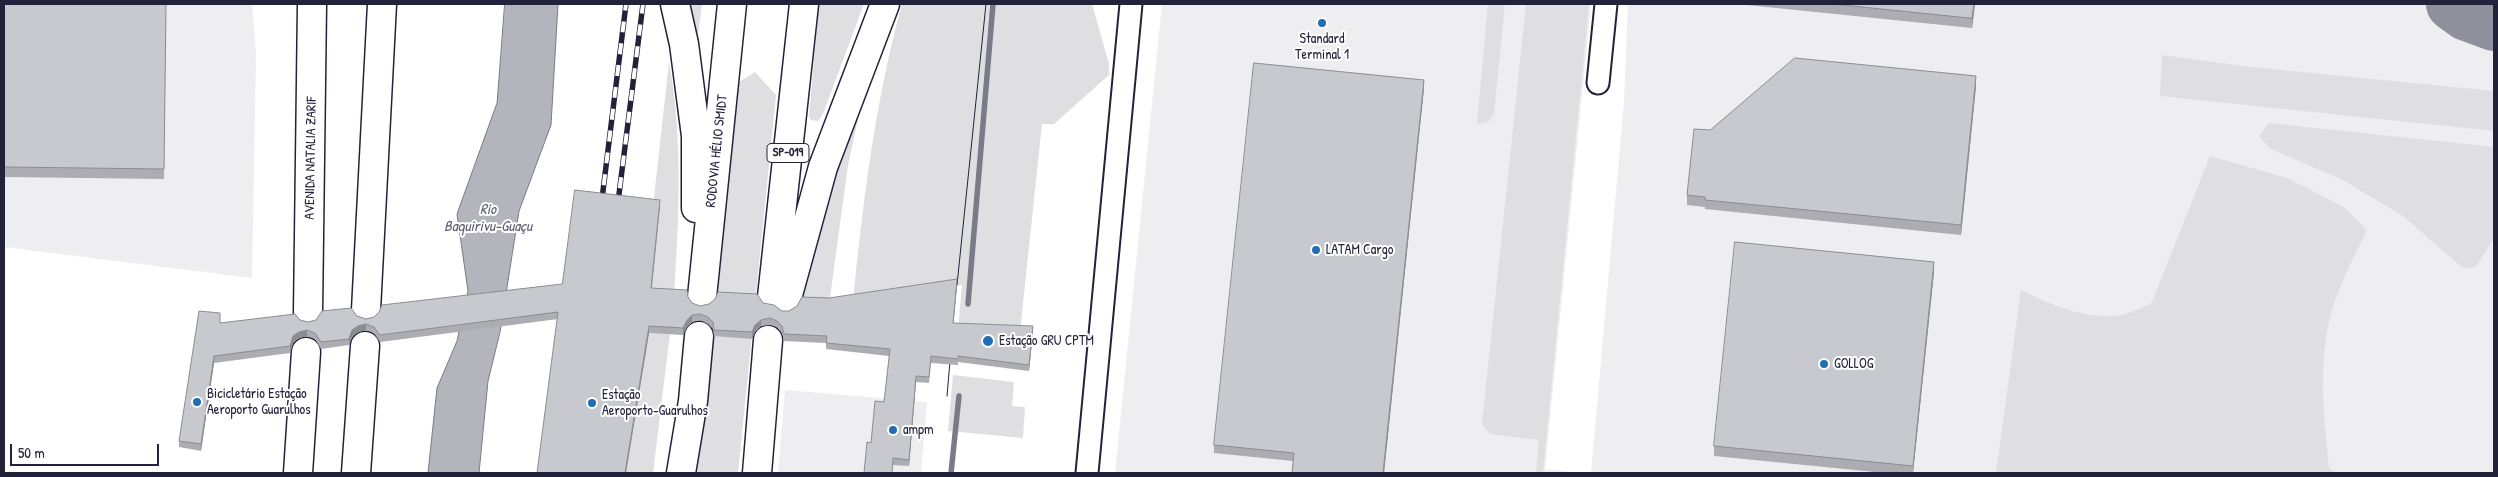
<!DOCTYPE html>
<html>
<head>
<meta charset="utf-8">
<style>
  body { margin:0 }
  #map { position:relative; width:2498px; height:477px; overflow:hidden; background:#fff; font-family:"Patrick Hand",sans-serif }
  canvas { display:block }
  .frame { position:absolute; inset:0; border:5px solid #22223b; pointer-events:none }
  .scale { position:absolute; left:10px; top:444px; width:149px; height:22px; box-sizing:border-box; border:2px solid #22223b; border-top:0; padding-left:6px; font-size:15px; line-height:18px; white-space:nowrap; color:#22223b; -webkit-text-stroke:4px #fff; paint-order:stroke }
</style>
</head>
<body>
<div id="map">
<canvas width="2498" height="477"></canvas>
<div class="frame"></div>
<div class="scale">50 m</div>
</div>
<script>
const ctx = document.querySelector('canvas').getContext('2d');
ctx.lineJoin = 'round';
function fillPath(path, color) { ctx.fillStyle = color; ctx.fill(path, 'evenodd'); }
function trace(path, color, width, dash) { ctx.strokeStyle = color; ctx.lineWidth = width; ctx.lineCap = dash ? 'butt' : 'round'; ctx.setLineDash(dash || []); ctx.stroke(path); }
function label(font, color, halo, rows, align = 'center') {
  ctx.font = font + ' "Patrick Hand",sans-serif'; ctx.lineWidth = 4; ctx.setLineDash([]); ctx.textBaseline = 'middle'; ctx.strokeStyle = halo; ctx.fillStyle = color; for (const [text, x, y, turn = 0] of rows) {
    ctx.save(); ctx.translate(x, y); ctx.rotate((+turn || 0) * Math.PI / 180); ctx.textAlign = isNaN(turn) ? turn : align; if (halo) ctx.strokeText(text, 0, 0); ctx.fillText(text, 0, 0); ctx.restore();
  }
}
const built = new Path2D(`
  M4,4H252L256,53L252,278L4,247Z
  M1162,4H1591L1545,469L1580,473H1115Z
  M1628,4H2494V473H1591L1624,102Z
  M785,390L927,402L921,473H778Z`);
const green = new Path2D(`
  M683,4H702L695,59Z
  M819,4H864L823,114L818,121L811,120L809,116Z
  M902,4H1092L1109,64V75L1054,124H1042L1020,332L958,330L962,285L853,301C863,201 875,102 902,4Z
  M1488,4H1505L1494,114L1488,122L1477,124Z
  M1526,4H1589L1543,473L1536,472L1539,440L1490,434L1482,424Z
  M2162,55L2242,66L2494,91V131L2160,96Z
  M669,62C683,140 679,217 674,296L651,295L660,207L653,206Z
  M755,72L776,95L738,473H692L731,87Z
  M867,78L848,165L829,305L794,303L825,183Z
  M2269,123L2494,147V238L2476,267L2463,268L2403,216L2341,179L2271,149L2259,136Z
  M2210,156L2287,178L2344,207L2367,230C2355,255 2341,281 2333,307C2317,359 2324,416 2329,468L2335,473H1996L2021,290C2051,305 2086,320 2122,315C2131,313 2142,307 2151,304Z
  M649,333L670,334L653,473H626Z
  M953,375L1014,382L1012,406L1025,407L1023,438L948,431Z`);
const water = new Path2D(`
  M505,4H558L551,125L519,211L500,332L488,381L479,473H428L437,388L457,341L468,291L457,214L497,103Z`);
const stream = new Path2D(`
  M968,304L993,4
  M951,473L959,396`);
const taxiway = new Path2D(`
  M2453,4L2467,14L2494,24`);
const street = new Path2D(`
  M1598,83L1606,4
  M1087,473L1131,4`);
const secondary = new Path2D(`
  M366,310L382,4
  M308,313L312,4
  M298,473L306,352
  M356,473L365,346`);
const primary = new Path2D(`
  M675,4L684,44L696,136V208
  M702,297L732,4
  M772,297L804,4
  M786,302L823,167L885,4
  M681,473L693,401L699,336
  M757,473L768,340`);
const tram = new Path2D(`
  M957,285L986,4
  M947,396L950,361`);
const rail = new Path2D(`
  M601,207L626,4
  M617,210L643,4`);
const wall = new Path2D(`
  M4,4H166L164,179L4,177Z
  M1747,4H1975L1972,28L1747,5Z
  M1976,86L1961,235L1705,209V207L1687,205V195L1710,130Z
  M1424,88L1384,473H1292L1293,461L1214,453V445Z
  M660,206L652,288L688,297L692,303L700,306L763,303L782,311H789L829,298L957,286L953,323L1033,332L1029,371L958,362V365L931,363L929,383L916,382L909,466L893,465L871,443L884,402L889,356L826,349V343L784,341L782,333L777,327L770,325L761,326L755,332L752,339L714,336L713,329L708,324L700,320L692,322L687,327L683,335L649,333L626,473H537L558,319L380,342L374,333L366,330L358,332L352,337L349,345L321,349L315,339L307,336L299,338L293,343L290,353L214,363L201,451L179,447V441L220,323L300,320L308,322L357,316L366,319L562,284Z
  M1934,272L1913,473H1885L1714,456V446Z`);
const shadedWall = new Path2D(`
  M1974,4H1975L1972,28V18Z
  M1976,76V86L1961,235V225Z
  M1424,80V88L1384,473H1383Z
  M660,200V206L651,294V288Z
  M1934,262V272L1913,473V466Z
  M957,279V286L953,330V323Z
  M692,315V322L687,327L683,335V328L687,320Z
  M761,320V326L755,332L752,339V332L755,325Z
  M366,324V330L358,332L352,337L349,345V339L352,330L358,326Z
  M649,326V333L626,473H625Z
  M1033,326V332L1029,371V365Z
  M307,330V336L299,338L293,343L290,353V346L293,336L299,332Z
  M214,356V363L201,451V444Z
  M916,376V382L909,466V460Z`);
const building = new Path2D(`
  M4,4H166L164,169L4,167Z
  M1833,4H1974L1972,18Z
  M1795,58L1976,76L1961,225L1705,200V197L1687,195L1694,129L1710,130Z
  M1254,63L1424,80L1383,473H1292L1294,453L1214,445Z
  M575,190L660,200L651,288L687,290L688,297L692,303L700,306L709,304L715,299L718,292L757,294L763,303L774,305L782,311H789L797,306L802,297L829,298L957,279L953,323L1033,326L1029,365L958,356V359L931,356L929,377L916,376L909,460L893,458L892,473H864L867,442L871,443L875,401L884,402L890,349L826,343L827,336L784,334L782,326L777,321L770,318L761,320L755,325L752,332L714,330L713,322L708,317L700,314L692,315L687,320L683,328L649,326L625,473H537L558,312L380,335L374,327L366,324L358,326L352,330L349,339L321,342L315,333L307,330L299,332L293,336L290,346L214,356L201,444L179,441L199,311L220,313V323L295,314L300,320L308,322L316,320L322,311L351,308L357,316L366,319L374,317L379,312L382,305L562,284Z
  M1735,242L1934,262L1913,466L1714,446Z`);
const markers = [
  [1322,23,5,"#1f6fb2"],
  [1316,250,5,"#1f6fb2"],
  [988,341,6,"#1f6fb2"],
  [1824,364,5,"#1f6fb2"],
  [197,402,5,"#1f6fb2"],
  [592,403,5,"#1f6fb2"],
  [893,430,5,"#1f6fb2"]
];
const shields = [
  [788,153,42]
];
const shieldNames = [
  ["SP-019",788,153]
];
const poiNames = [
  ["Standard",1322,39,"center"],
  ["Terminal 1",1322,55,"center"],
  ["LATAM Cargo",1326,250],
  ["Estação GRU CPTM",999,341],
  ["GOLLOG",1834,364],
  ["Bicicletário Estação",207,394],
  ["Aeroporto Guarulhos",207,410],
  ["Estação",602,395],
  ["Aeroporto-Guarulhos",602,411],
  ["ampm",903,430]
];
const streetNames = [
  ["RODOVIA HÉLIO SMIDT",717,151,-84],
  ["AVENIDA NATALIA ZARIF",311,158,-89]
];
const waterNames = [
  ["Rio",488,210],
  ["Baquirivu-Guaçu",488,227]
];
fillPath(built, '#eeeef1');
fillPath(green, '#dfdfe2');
fillPath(water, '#b4b4bc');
trace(water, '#7a7a88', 1);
trace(stream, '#7a7a88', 5.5);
trace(taxiway, '#90909d', 54);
trace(street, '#22223b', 25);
trace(secondary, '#22223b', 31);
trace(primary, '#22223b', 31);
trace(street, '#fff', 21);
trace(secondary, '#fff', 28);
trace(primary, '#fff', 28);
trace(tram, '#22223b', 1);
trace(rail, '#22223b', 5.5);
trace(rail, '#fff', 4, [11]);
fillPath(wall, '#acacb2');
fillPath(shadedWall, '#8c8c91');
fillPath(building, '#c8c8cf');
trace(building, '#8c8c91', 1);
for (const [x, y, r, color] of markers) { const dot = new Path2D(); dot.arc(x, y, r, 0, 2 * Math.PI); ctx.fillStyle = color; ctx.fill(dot); trace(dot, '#fff', 2); }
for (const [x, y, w] of shields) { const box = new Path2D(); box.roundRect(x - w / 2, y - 9.5, w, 19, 4); ctx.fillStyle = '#fff'; ctx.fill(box); trace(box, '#22223b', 1); }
label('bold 12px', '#22223b', null, shieldNames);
label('14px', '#22223b', '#fff', poiNames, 'left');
label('14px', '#22223b', '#fff', streetNames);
label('italic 15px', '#5c5c6f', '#fff', waterNames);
</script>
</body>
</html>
